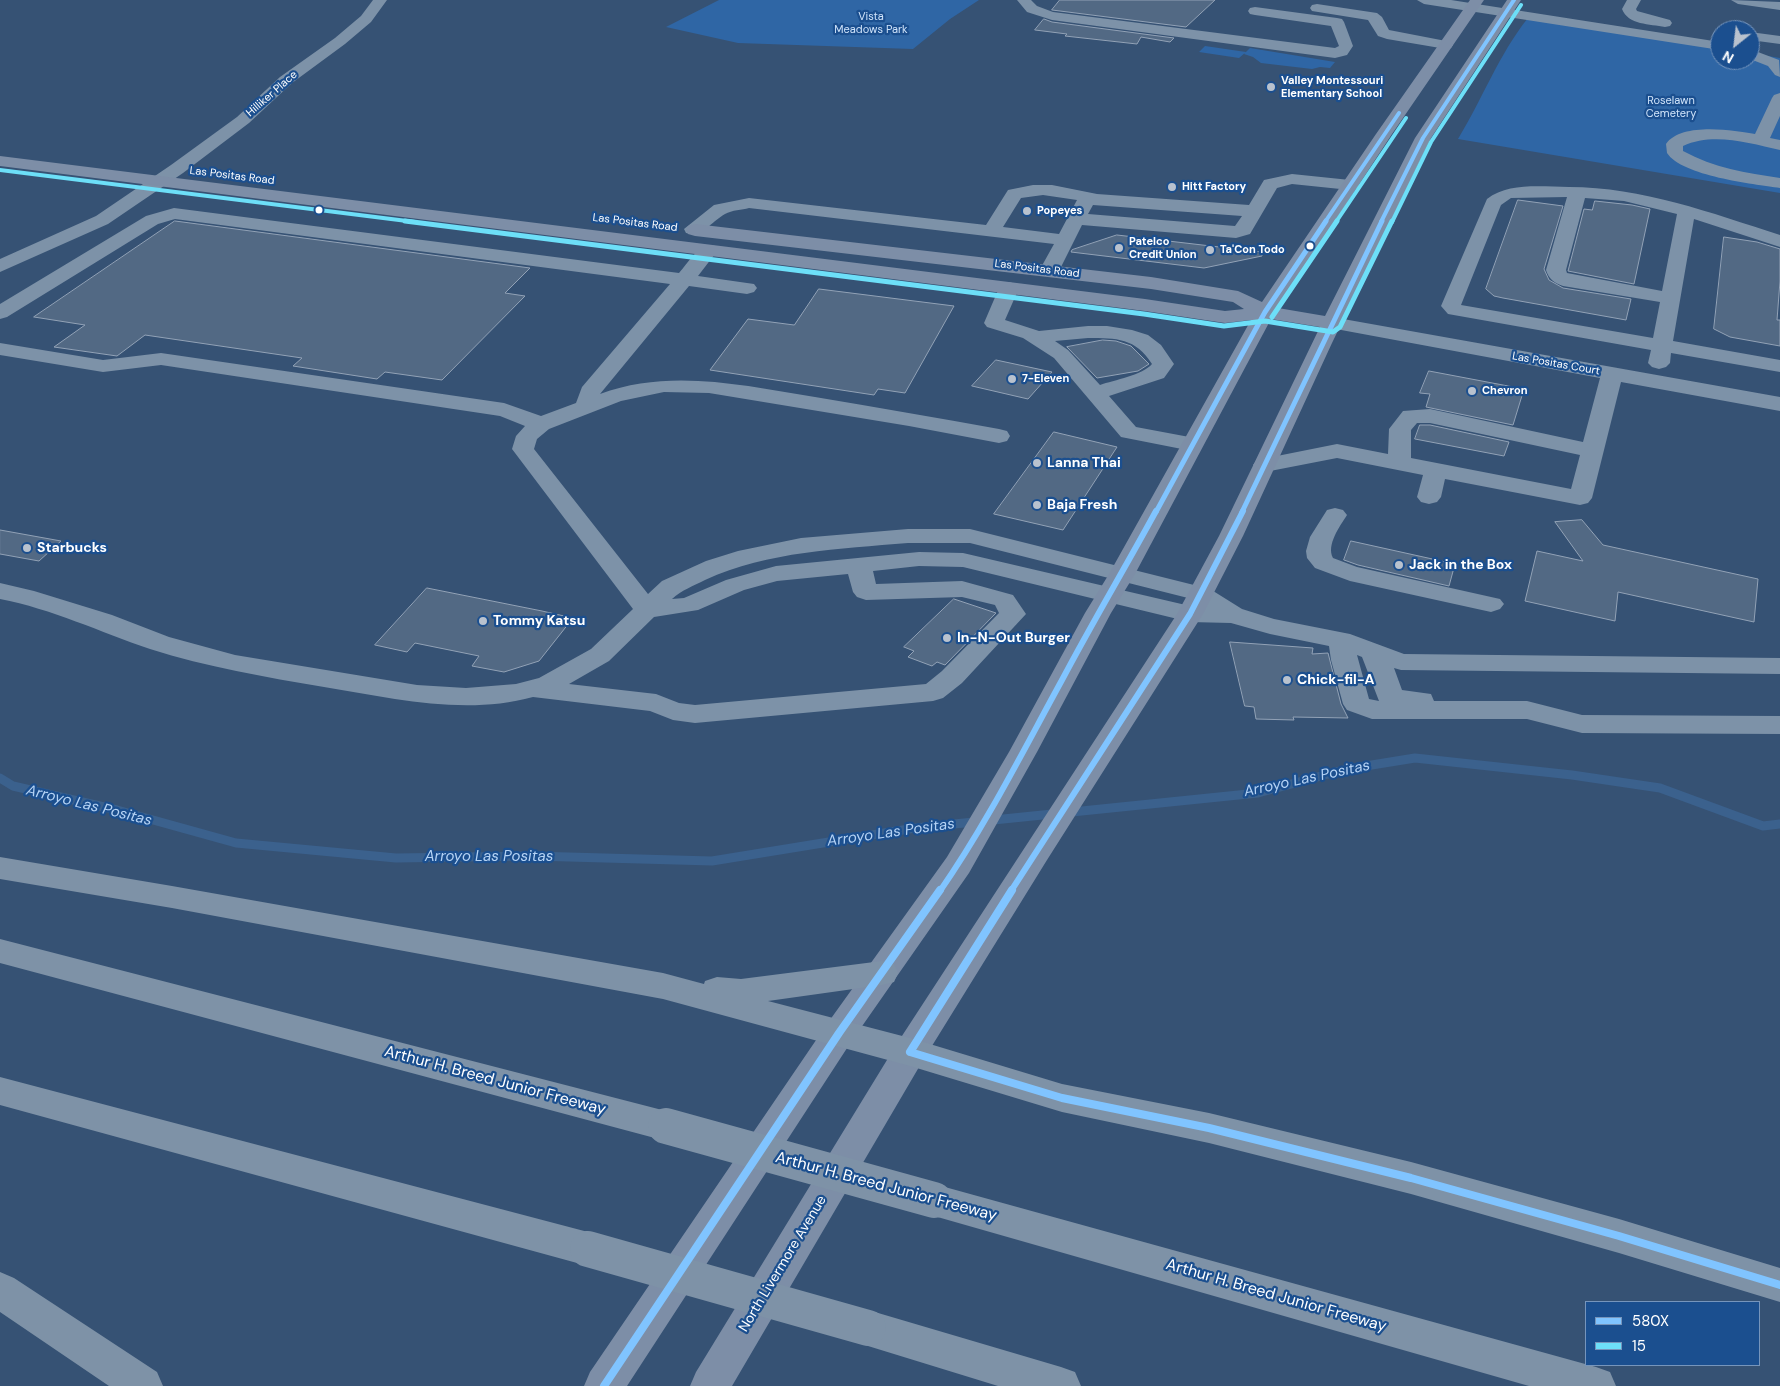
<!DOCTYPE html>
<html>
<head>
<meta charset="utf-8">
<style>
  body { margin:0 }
  #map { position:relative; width:1780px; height:1386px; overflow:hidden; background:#365274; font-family:"DM Sans",sans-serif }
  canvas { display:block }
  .legend { position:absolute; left:1585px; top:1301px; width:175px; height:65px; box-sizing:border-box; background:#1b4f8f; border:1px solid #7695bc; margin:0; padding:6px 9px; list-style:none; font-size:15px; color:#fff }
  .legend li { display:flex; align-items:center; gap:10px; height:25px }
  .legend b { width:25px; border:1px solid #7695bc }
  .north { position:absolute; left:1710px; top:20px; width:50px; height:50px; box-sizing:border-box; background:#1b4f8f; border:1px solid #7695bc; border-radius:50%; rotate:209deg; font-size:14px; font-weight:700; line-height:20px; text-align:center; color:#fff }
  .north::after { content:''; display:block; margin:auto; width:18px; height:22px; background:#b9c2ce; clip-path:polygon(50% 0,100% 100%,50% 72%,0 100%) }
</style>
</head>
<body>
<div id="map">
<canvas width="1780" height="1386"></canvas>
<ul class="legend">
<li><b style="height:6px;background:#80c4ff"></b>580X</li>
<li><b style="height:6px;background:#6ddff8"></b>15</li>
</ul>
<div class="north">N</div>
</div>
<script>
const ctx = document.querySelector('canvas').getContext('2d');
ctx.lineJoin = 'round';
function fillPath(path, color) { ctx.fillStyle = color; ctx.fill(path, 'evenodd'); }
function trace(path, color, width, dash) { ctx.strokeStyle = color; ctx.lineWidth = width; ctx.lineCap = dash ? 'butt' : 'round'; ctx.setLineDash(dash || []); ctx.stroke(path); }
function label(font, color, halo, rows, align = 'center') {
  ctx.font = font + ' "DM Sans",sans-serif'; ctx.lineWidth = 4.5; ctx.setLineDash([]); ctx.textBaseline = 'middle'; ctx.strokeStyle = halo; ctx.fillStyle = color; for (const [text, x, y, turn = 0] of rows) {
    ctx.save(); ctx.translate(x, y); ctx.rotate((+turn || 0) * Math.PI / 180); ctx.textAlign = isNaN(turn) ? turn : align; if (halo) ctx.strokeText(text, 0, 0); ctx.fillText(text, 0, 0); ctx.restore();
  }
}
const green = new Path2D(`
  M719,0H979L950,19L913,49L738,43L666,27Z
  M1528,18L1720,48V60H1750V53L1780,58V193L1458,139C1482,100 1499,54 1528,18Z
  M1205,46L1246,52L1250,48L1335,62L1330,68L1320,67L1312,69L1261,63L1253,57L1244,54L1246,52L1239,58L1199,52Z`);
const stream = new Path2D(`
  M0,778L13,786L117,810L236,843L396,858L533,856L712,861L915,828L1258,793L1347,769L1415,758L1572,775L1660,788L1763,826L1780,824`);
const building = new Path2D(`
  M1060,0H1215L1186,27L1052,10Z
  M1044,19L1052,22L1174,38L1170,42L1141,37L1137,44L1065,36L1067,34L1035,30Z
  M1518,200L1563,206L1544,269L1549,280L1563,288L1631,299L1626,320L1503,298L1494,296L1486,289Z
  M1595,201L1632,205L1650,209L1634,284L1568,271L1584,209L1592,210Z
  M175,221L530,268L505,293L525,296L442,380L385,372L377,379L293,366L302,358L145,335L117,356L54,347L85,325L34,317Z
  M1117,235L1262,252V256L1204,268L1071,252L1072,250Z
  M1724,237L1757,242L1780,249V281L1777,320H1780V346L1730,337L1714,329Z
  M819,289L954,306L905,393L878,389L874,395L710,370L748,319L794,325Z
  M1103,340L1116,341L1131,346L1149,364L1138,371L1097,378L1067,347Z
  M996,360L1052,372L1028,399L972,386Z
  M1429,371L1524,389L1513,425L1426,407L1430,394L1420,393Z
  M1420,425H1430L1509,442L1504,456L1415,439Z
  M1054,432L1117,447L1063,530L994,514Z
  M1582,520L1603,545L1758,579L1754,622L1618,592L1615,621L1525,601L1537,551L1583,561L1555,522Z
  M0,530L61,541L39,561L0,554Z
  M1351,541L1455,564L1449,586L1358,565L1344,560Z
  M427,588L542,611L573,618L539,661L504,672L472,666L479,656L415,643L407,652L375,645Z
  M954,599L996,613L945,665L937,662L932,666L908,657L914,651L904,647Z
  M1230,642L1313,648L1312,654L1328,653L1341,704L1348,718L1293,717L1294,720L1256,719L1254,707L1245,706Z`);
const minor = new Path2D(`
  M373,0H387L371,22L345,44L292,83L249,123L183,173L108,224L0,272V259L96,216L171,165L237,117L280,77L335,38L361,16Z
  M1017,0H1031L1037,6L1053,12L1335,48L1339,46L1331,26L1255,15L1250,14L1248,11L1250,8L1255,7L1337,18L1342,19L1344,22L1353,46L1347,55L1335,58L1052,20L1027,12Z
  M1417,0H1451L1720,42V50L1424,4Z
  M1627,0H1641L1636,9L1637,11L1670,20L1672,23L1670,26L1665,27C1650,24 1628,25 1622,9Z
  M1731,0L1780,2V10L1738,4Z
  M1317,4L1377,13L1382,17L1389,30L1446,41L1451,42L1453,45L1451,48L1446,49L1387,39L1378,36L1368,20L1312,11L1310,8L1312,5Z
  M1750,32L1780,36V44L1750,40Z
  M1750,49L1779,60L1780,77L1775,75L1768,66L1750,59Z
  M1780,93V116L1770,138L1780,140V150C1749,143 1713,132 1683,146V151C1714,168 1746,173 1780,178V188C1753,184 1682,176 1667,153L1666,144C1681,122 1733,130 1755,134L1772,98L1774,95Z
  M1292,174L1350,180L1356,181L1359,185L1356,189L1350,190L1292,184L1277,188L1250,234L1236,238L1082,225L1059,271L1056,275L1049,277L1042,275L1039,271L1054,244L749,208C742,210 732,210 725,214C712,221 703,237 686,233L684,229L714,205L749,198L986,225L1008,190L1033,185H1052L1097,194L1249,205L1264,180ZM1043,195L1077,200L1059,234L1003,227L1021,198ZM1093,205L1242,216L1235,226L1088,214Z
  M1569,187C1642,187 1711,213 1780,235V247L1694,219L1673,341L1780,360V372L1671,353L1670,363L1666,367L1659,369L1652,367L1648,363L1651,350L1448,314L1441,306L1487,199C1509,182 1542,187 1569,187ZM1567,197L1546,270C1549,279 1554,283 1563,286L1660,302L1653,338L1461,305L1501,205L1511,198ZM1585,198L1624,201L1677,214L1662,291L1567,273L1566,270Z
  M174,208L679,273C689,262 699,242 716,246L718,250L698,276L754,284L757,288L754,292L747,294L689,286L600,394C671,368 744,386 815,397C876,407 938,418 999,429L1007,431L1010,436L1007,441L999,443L909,426L709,393L664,392L621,401L549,429L537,439L534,449L648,594L662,581L706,561L738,551L801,538L908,529H970L1210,589L1242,609L1274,619L1350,634L1404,654L1780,658V674L1401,670L1394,668L1402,690L1431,694L1434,701H1527L1582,715L1780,716V734L1582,733L1527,719H1372L1347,710L1343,704L1331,660L1329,646L1270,634L1231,623L1190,622L963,567L919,566L873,571L876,584L962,581L1013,595L1026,614L962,683L943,698L933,701L695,723L673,720L650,711L533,697C464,716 392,698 324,687C265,677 207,667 150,649C100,632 52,609 0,599V583L34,591L112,615L169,637L235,655L417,685L466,688L516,684L539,678L591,649L633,609L512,449L516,436L525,426L500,416L161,365L103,372L0,355V343L103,360L161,353L504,403L541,416L576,403L582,387L670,284L175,219L158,224L7,317L0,319V304L146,216ZM908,543H970L1192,599L1203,607L1190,606L963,553L919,552L776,566L726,580L684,598L672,599C682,590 693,586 705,580C769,551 839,549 908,543ZM848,574L853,592L857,597L866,600L962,597L995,605L999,613L942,671L926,684L695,705L679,703L656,694L569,684L609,661L654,617L698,610L744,590L777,581ZM1357,655L1362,657L1379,701L1369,699Z
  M1009,282L1016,284L1019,288L1005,320L1039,331L1088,326H1107L1132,330L1148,335L1161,345L1174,364L1164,378L1109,396L1136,427L1200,439L1203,444L1200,449L1192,451L1121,437L1054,358L1023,338L987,327L984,323L999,288L1002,284ZM1088,338C1116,338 1136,338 1152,364C1143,375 1114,380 1100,385L1068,350L1055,341Z
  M1332,317L1780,397V411L1621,382L1592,498L1588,503L1580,505L1445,479L1441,497L1437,502L1429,504L1421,502L1417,497L1423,475L1337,458L1265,472L1257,470L1253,465L1257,460L1337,444L1388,454L1389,429L1403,411L1430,409L1583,442L1600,378L1325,327L1322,323L1325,319ZM1417,423H1430L1580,455L1571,489L1411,458V430Z
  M1335,508L1343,510L1347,515C1340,526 1326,545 1333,558L1357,567L1500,599L1504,604L1500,609L1491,612L1350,581L1315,568L1307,558L1306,551L1310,537L1327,510Z`);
const major = new Path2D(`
  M1470,0H1484L1392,134L1278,308L1325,316L1415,138L1507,0H1521L1431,138L1332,343L1243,536L1203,614L1047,860L922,1062L732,1386H690L696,1372L898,1042L1177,614L1219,536L1320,327L1271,319L1135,574L1111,613L1037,752L969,873L851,1042L627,1386H584L590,1372L827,1024L947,857L1009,752L1085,613L1109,574L1251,320L1225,323L1145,311L0,166V156L1145,299L1225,311L1244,309L1233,302L1151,289L695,236L688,234L686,230L688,226L695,224L1151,277L1238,291L1262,302L1376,134Z`);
const highway = new Path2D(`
  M0,857L172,886L663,973L704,984L705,981L717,977L741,979L882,961L894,964L898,973L894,982L882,985L768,1001L910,1038L1062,1084L1209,1113L1411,1162L1619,1219L1780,1268V1302L1619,1253L1411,1194L1209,1143L1062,1112L910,1066L663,999L172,908L0,879Z
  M0,939L666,1111L679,1116L684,1126L679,1136L666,1141L0,963Z
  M0,1077L588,1232L602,1237L607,1249L602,1261L588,1266L0,1105Z
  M934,1184L1596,1367L1610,1372L1616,1386H1529L934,1216L921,1211L915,1200L921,1189Z
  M0,1272L14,1278L157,1372L163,1386H109L0,1312Z
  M868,1310L1061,1367L1075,1372L1081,1386H998L868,1346L854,1341L848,1328L854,1315Z`);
const highwayBridge = new Path2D(`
  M666,1126L934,1200
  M588,1249L868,1328`);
const bus1Far3 = new Path2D(`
  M1325,222L1399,113
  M1381,222L1423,138L1514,0`);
const bus1Far2 = new Path2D(`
  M1156,512L1265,312L1326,221
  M1242,512L1382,221`);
const bus1Far1 = new Path2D(`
  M940,891C986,825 1023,751 1062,680C1092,623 1125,568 1156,511
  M1011,891L1190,614L1243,511`);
const bus1 = new Path2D(`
  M1012,890L910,1052L1062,1098L1209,1128L1411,1178L1619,1236L1780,1285
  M604,1386L839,1033L940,890`);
const bus2Far1 = new Path2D(`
  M0,170L415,222
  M1336,222L1406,118
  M1392,222L1431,142L1521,5`);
const bus2 = new Path2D(`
  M405,221L1144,314L1224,326L1265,321L1333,332L1340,327L1392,221
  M1272,317L1337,221`);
const markers = [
  [1271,87,5,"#b9c2ce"],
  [1172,187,5,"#b9c2ce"],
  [319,210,4.5,"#fff"],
  [1027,211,5,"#b9c2ce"],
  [1310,246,4.5,"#fff"],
  [1119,248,5,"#b9c2ce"],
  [1210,250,5,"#b9c2ce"],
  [1012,379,5,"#b9c2ce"],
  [1472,391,5,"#b9c2ce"],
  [1037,463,5,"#b9c2ce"],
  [1037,505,5,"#b9c2ce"],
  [27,548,5,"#b9c2ce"],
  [1399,565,5,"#b9c2ce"],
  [483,621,5,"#b9c2ce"],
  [947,638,5,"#b9c2ce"],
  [1287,680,5,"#b9c2ce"]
];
const farParknames = [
  ["Vista",871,17],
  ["Meadows Park",871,30],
  ["Roselawn",1671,101],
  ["Cemetery",1671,114]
];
const farPoinames = [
  ["Valley Montessouri",1281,81],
  ["Elementary School",1281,94],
  ["Hitt Factory",1182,187],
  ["Popeyes",1037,211],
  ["Patelco",1129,242],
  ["Credit Union",1129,255],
  ["Ta'Con Todo",1220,250],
  ["7-Eleven",1022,379],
  ["Chevron",1482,391]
];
const farStreetnames = [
  ["Hilliker Place",272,94,-41],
  ["Las Positas Road",232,176,7],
  ["Las Positas Road",635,223,7],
  ["Las Positas Road",1037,269,7],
  ["Las Positas Court",1556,364,10]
];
const poiNames = [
  ["Lanna Thai",1047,463],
  ["Baja Fresh",1047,505],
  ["Starbucks",37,548],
  ["Jack in the Box",1409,565],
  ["Tommy Katsu",493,621],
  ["In-N-Out Burger",957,638],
  ["Chick-fil-A",1297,680]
];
const streetNames = [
  ["North Livermore Avenue",783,1264,-59]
];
const waterNames = [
  ["Arroyo Las Positas",1307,779,-12],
  ["Arroyo Las Positas",89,806,14],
  ["Arroyo Las Positas",891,833,-8],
  ["Arroyo Las Positas",489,857]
];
const nearStreetnames = [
  ["Arthur H. Breed Junior Freeway",495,1081,15],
  ["Arthur H. Breed Junior Freeway",886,1187,15],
  ["Arthur H. Breed Junior Freeway",1276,1296,16]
];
fillPath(green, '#2f66a5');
trace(stream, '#3b618d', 9);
fillPath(building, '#526984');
trace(building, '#92a2b6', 1);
fillPath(minor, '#7d92a8');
fillPath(major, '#7d8ea7');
fillPath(highway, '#7e92a7');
trace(highwayBridge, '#7e92a7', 36);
trace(bus1Far3, '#80c4ff', 4);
trace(bus1Far2, '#80c4ff', 5);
trace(bus1Far1, '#80c4ff', 6);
trace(bus1, '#80c4ff', 8);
trace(bus2Far1, '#6ddff8', 4);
trace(bus2, '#6ddff8', 5);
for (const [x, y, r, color] of markers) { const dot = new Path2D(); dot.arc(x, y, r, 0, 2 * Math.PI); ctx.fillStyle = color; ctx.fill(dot); trace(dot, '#1b4f8f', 2); }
label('11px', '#cfe3fa', '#1b4f8f', farParknames);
label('bold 11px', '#fff', '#1b4f8f', farPoinames, 'left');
label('11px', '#fff', '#1b4f8f', farStreetnames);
label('bold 14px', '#fff', '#1b4f8f', poiNames, 'left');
label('14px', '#fff', '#1b4f8f', streetNames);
label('italic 15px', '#b5d3f5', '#1b4f8f', waterNames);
label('16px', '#fff', '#1b4f8f', nearStreetnames);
</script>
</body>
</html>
